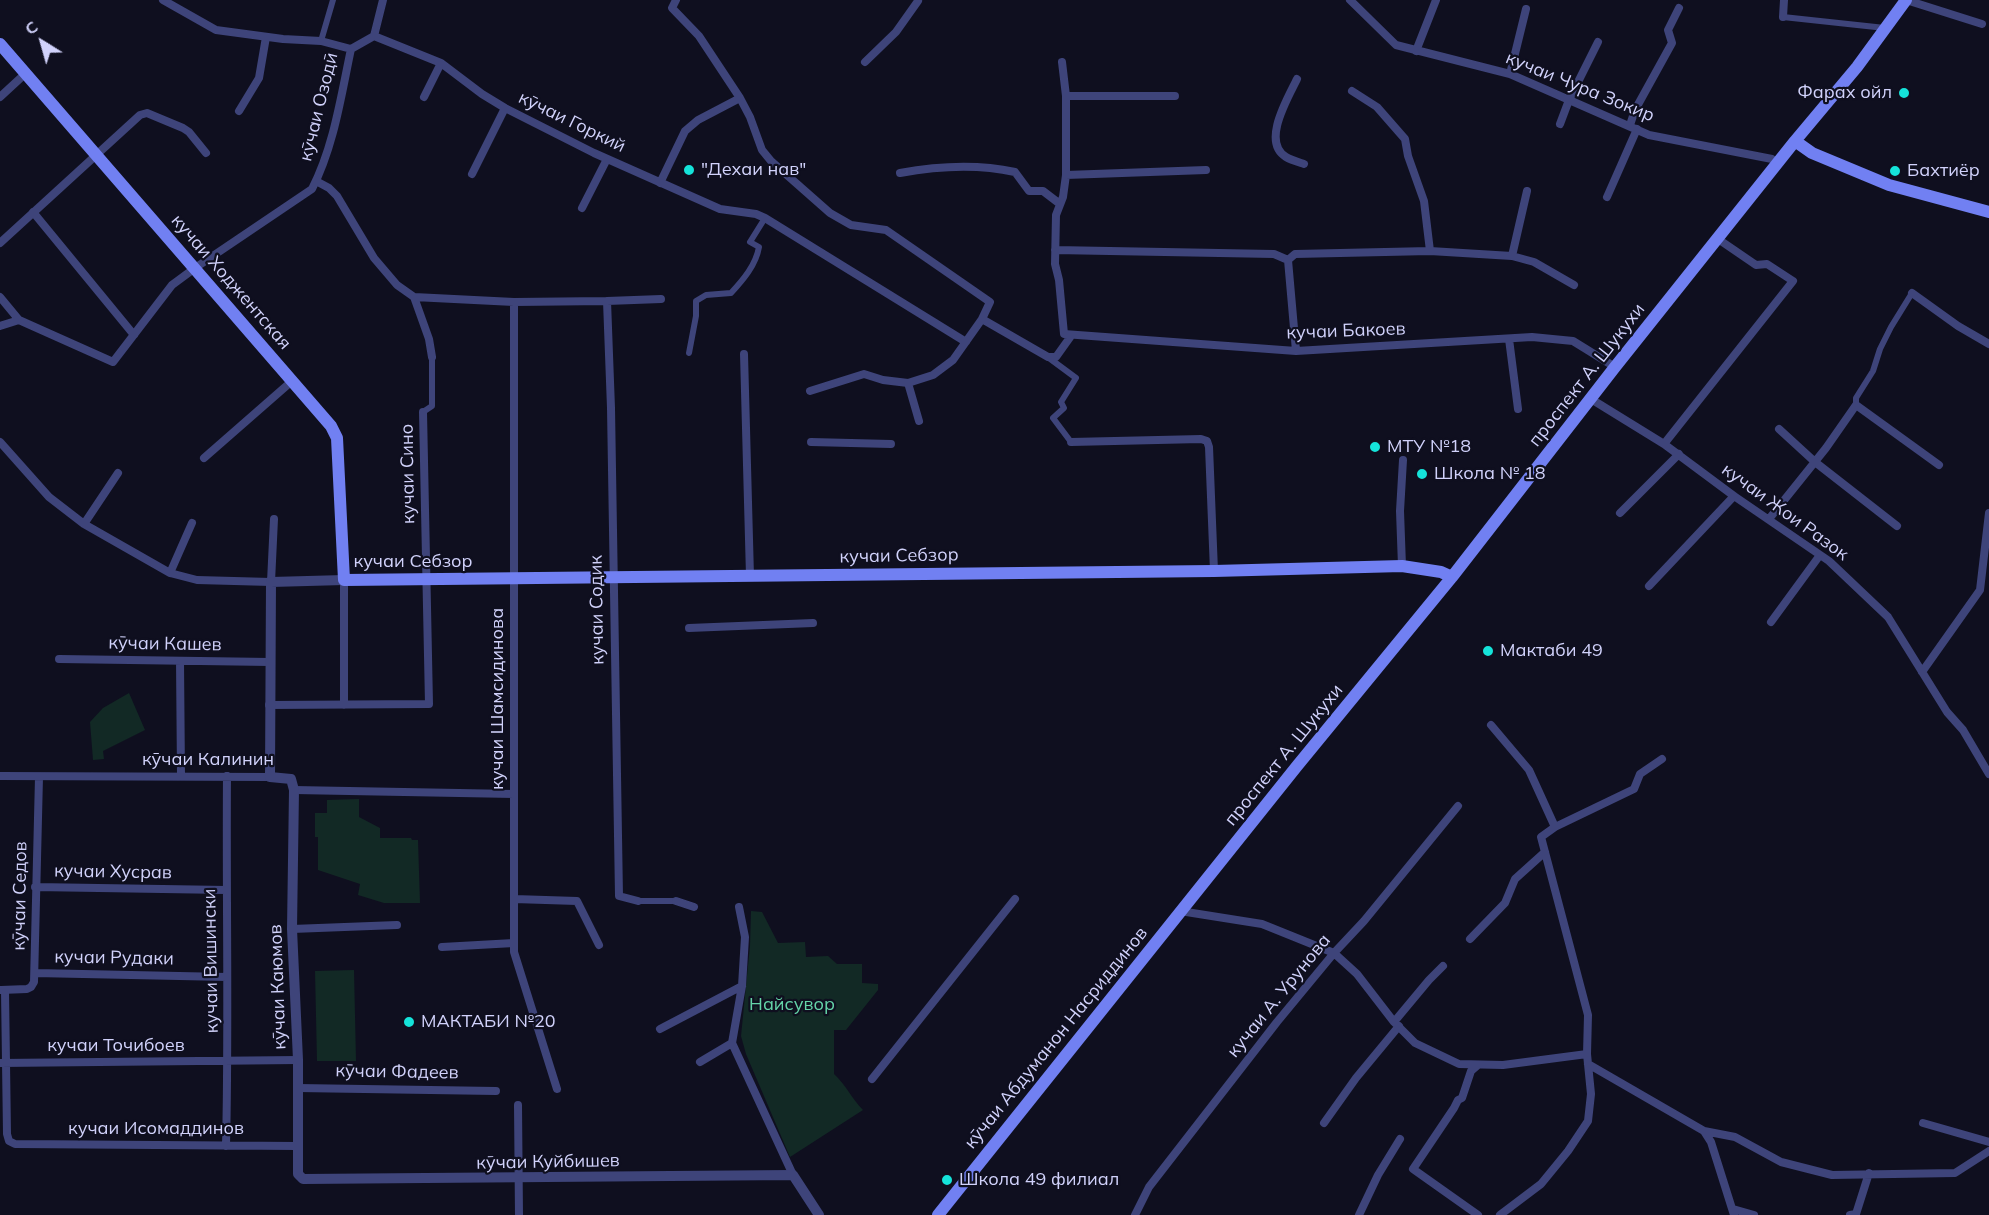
<!DOCTYPE html>
<html>
<head>
<meta charset="utf-8">
<style>
  body { margin:0 }
  #map { position:relative; width:1989px; height:1215px; overflow:hidden; background:#0f0f1f; font-family:Mulish,sans-serif }
  canvas { display:block }
  .north { position:absolute; left:12px; top:12px; width:60px; height:60px; -webkit-text-stroke:4px #0f0f1f; paint-order:stroke; rotate:323deg; font-size:16px; font-weight:700; line-height:24px; text-align:center; color:#d1d2fb }
  .north::after { content:''; display:block; margin:auto; width:21px; height:27px; background:#d1d2fb; clip-path:polygon(50% 0,100% 100%,50% 72%,0 100%) }
</style>
</head>
<body>
<div id="map">
<canvas width="1989" height="1215"></canvas>
<div class="north">С</div>
</div>
<script>
const ctx = document.querySelector('canvas').getContext('2d');
ctx.lineJoin = 'round';
function fillPath(path, color) { ctx.fillStyle = color; ctx.fill(path, 'evenodd'); }
function trace(path, color, width, dash) { ctx.strokeStyle = color; ctx.lineWidth = width; ctx.lineCap = dash ? 'butt' : 'round'; ctx.setLineDash(dash || []); ctx.stroke(path); }
function label(font, color, halo, rows, align = 'center') {
  ctx.font = font + ' Mulish,sans-serif'; ctx.lineWidth = 4.5; ctx.setLineDash([]); ctx.textBaseline = 'middle'; ctx.strokeStyle = halo; ctx.fillStyle = color; for (const [text, x, y, turn = 0] of rows) {
    ctx.save(); ctx.translate(x, y); ctx.rotate((+turn || 0) * Math.PI / 180); ctx.textAlign = isNaN(turn) ? turn : align; if (halo) ctx.strokeText(text, 0, 0); ctx.fillText(text, 0, 0); ctx.restore();
  }
}
const green = new Path2D(`
  M129,693L145,730L103,751L104,759L93,760L90,722L103,708Z
  M359,799V817L380,828V838H411L412,840H418L420,903H384L358,895L360,884L318,870V837H315V813H327V800Z
  M751,911L762,912L778,943L805,942L806,957L828,956L837,964H862V983L878,984V990L846,1030H834V1074C846,1085 852,1099 863,1110L790,1157L746,1054L741,1036L750,946Z
  M354,970L356,1061H317L315,971Z`);
const pedestrian = new Path2D(`
  M1783,17L1885,28
  M321,41L333,0
  M689,353L696,316V301L706,295L731,293C743,280 756,265 759,247L750,242L765,218
  M1049,358L1076,378L1061,402L1064,408L1053,418L1071,442
  M1856,405V398L1873,371L1880,349L1891,327L1912,293
  M423,412L432,406V357
  M638,901H676`);
const minor = new Path2D(`
  M163,0L216,30L283,39L321,41L351,49
  M676,0L672,8L699,36L740,98L750,117L762,150L771,161L830,213L851,225L886,230L990,302L982,319
  M1350,0L1396,45L1510,74L1649,135L1772,159L1778,163
  M1906,0L1982,24
  M1783,17L1784,0
  M374,36L441,63L482,94L505,108L594,153L720,209L756,214L765,218L966,342
  M1416,51L1436,0
  M865,62L896,32L918,1
  M1062,62L1066,96V175L1063,197L1056,215L1055,264L1059,280L1064,334L1296,351L1532,337L1573,341L1615,367
  M1510,74L1526,9
  M1297,79C1288,98 1261,142 1286,157C1291,160 1298,162 1304,164
  M1352,91L1377,107L1405,139L1408,156L1424,201L1430,251
  M1066,96H1175
  M0,97L26,73
  M424,97L441,63
  M239,111L259,78L266,37
  M1560,124L1569,100L1598,42
  M1630,125L1635,110L1672,43L1668,30L1679,8
  M900,173C938,166 978,164 1015,172L1029,191H1043L1060,204
  M472,174L505,108
  M1066,175L1206,170
  M316,181L329,188L337,196L374,258L397,285L414,297L514,302L607,301
  M660,183L685,131L698,120L740,98
  M1607,197L1637,129
  M582,208L607,159
  M33,212L134,335
  M0,243L140,115L147,113L183,128L189,132L206,153
  M1055,250L1274,254L1288,260L1295,254L1430,251L1512,256L1534,262L1574,285
  M1512,256L1527,191
  M1288,260L1296,351
  M1912,293L1958,326L1989,344
  M0,297L19,320
  M414,297L429,339L432,357
  M514,302V952L557,1089
  M0,326L19,320L113,362L172,285L195,268L312,189C334,146 341,96 351,49L374,36L383,0
  M1509,339L1518,409
  M744,354L750,576
  M908,383L919,421
  M810,391L864,374L883,380L908,383L933,375L953,360L982,319L1048,357H1056L1071,336
  M1591,399L1664,444L1734,496L1829,561L1888,617L1947,712L1963,730L1989,774
  M1779,429L1815,462L1897,526
  M0,442L49,497L84,524L170,573L197,580L271,582L274,519
  M811,442L891,444
  M1071,442L1201,439L1207,441L1209,447L1214,571
  M1664,444L1793,281L1767,264L1756,265L1718,239
  M204,458L292,381
  M1620,513L1679,454
  M1769,519L1826,448L1856,405L1939,465
  M84,524L118,473
  M1402,566L1400,511L1403,460
  M170,573L192,523
  M344,580V705
  M1649,586L1734,496
  M1771,622L1820,555
  M689,628L813,623
  M59,659L270,662
  M180,661L181,776
  M1922,672L1980,590L1989,513
  M269,705L429,704L423,412
  M1491,725L1529,770L1555,827
  M0,776L270,777
  M294,790L514,794
  M35,887L226,890
  M514,899L577,901L599,945
  M638,901L619,896L611,408L607,301L661,299
  M676,901L694,907
  M739,907L745,937L742,986L732,1043L793,1175
  M1180,911L1262,924L1334,953L1357,974L1394,1022L1415,1043L1459,1064L1503,1065L1587,1054
  M292,929L397,925
  M1470,939L1505,903L1515,879L1545,852
  M442,947L514,943
  M35,973L227,977
  M1,990L27,989L31,987L34,982L39,777
  M5,991L7,1134L9,1141L15,1144L297,1146
  M1394,1022L1429,980L1443,966
  M660,1029L742,986
  M700,1062L732,1043
  M0,1063L298,1060
  M1588,1064L1704,1131L1711,1142L1734,1215
  M1478,1065L1471,1071L1462,1098L1458,1100L1454,1108L1413,1169L1478,1215
  M872,1079L1015,899
  M298,1088L496,1091
  M518,1105L519,1215
  M1324,1123L1356,1078L1399,1026
  M1923,1123L1989,1142
  M1704,1131L1735,1137L1781,1162L1832,1175L1955,1173L1989,1151
  M226,1146C229,1023 226,900 227,776
  M1733,1209L1754,1215
  M1135,1215L1149,1187L1277,1022L1334,953L1364,921L1458,806
  M1359,1215L1378,1175L1400,1139
  M1500,1215L1541,1184L1568,1151L1588,1121L1591,1094L1587,1054L1588,1015L1541,837L1555,827L1634,789L1640,774L1662,759
  M1850,1215L1856,1214L1869,1173`);
const tertiary = new Path2D(`
  M344,580L271,582L270,777L291,779L294,790L292,929L298,1060V1174L303,1179L793,1175L819,1215`);
const secondary = new Path2D(`
  M0,44L331,426L337,438L344,580L1214,571L1402,566L1441,572L1452,577
  M1795,141L1812,153L1889,185L1989,212
  M938,1215L1297,766L1452,577L1615,367L1795,141L1857,67L1906,0`);
const markers = [
  [1904,93,6,"#15e3da"],
  [689,170,6,"#15e3da"],
  [1895,171,6,"#15e3da"],
  [1375,447,6,"#15e3da"],
  [1422,474,6,"#15e3da"],
  [1488,651,6,"#15e3da"],
  [409,1022,6,"#15e3da"],
  [947,1180,6,"#15e3da"]
];
const streetNames = [
  ["кучаи Чура Зокир",1580,87,22],
  ["кӯчаи Озодӣ",319,107,-76],
  ["кӯчаи Горкий",572,122,26],
  ["кучаи Ходжентская",231,282,49],
  ["кучаи Бакоев",1346,331,-2],
  ["проспект А. Шукухи",1587,375,-52],
  ["кучаи Сино",408,474,-91],
  ["кучаи Жои Разок",1785,512,36],
  ["кучаи Себзор",899,556,-1],
  ["кучаи Себзор",413,562],
  ["кучаи Содик",597,610,-91],
  ["кӯчаи Кашев",165,644,1],
  ["кучаи Шамсидинова",498,699,-90],
  ["проспект А. Шукухи",1284,755,-51],
  ["кӯчаи Калинин",208,760],
  ["кучаи Хусрав",113,872,1],
  ["кӯчаи Седов",20,896,-89],
  ["кучаи Рудаки",114,958,1],
  ["кучаи Вишински",211,961,-91],
  ["кӯчаи Каюмов",278,987,-92],
  ["кучаи А. Урунова",1279,996,-51],
  ["кӯчаи Абдуманон Насриддинов",1056,1038,-51],
  ["кучаи Точибоев",116,1046],
  ["кӯчаи Фадеев",397,1072,1],
  ["кучаи Исомаддинов",156,1129],
  ["кӯчаи Куйбишев",548,1162,-1]
];
const poiNames = [
  ["Фарах ойл",1892,93,"right"],
  ["\"Дехаи нав\"",701,170],
  ["Бахтиёр",1907,171],
  ["МТУ №18",1387,447],
  ["Школа № 18",1434,474],
  ["Мактаби 49",1500,651],
  ["МАКТАБИ №20",421,1022],
  ["Школа 49 филиал",959,1180]
];
const parkNames = [
  ["Найсувор",792,1005]
];
fillPath(green, '#122925');
trace(pedestrian, '#3e447a', 6);
trace(minor, '#3e447a', 8);
trace(tertiary, '#3e447a', 10);
trace(secondary, '#7180f2', 12);
for (const [x, y, r, color] of markers) { const dot = new Path2D(); dot.arc(x, y, r, 0, 2 * Math.PI); ctx.fillStyle = color; ctx.fill(dot); trace(dot, '#0f0f1f', 2); }
label('18px', '#d1d2fb', '#0f0f1f', streetNames);
label('18px', '#d1d2fb', '#0f0f1f', poiNames, 'left');
label('18px', '#64d3a8', '#0f0f1f', parkNames);
</script>
</body>
</html>
